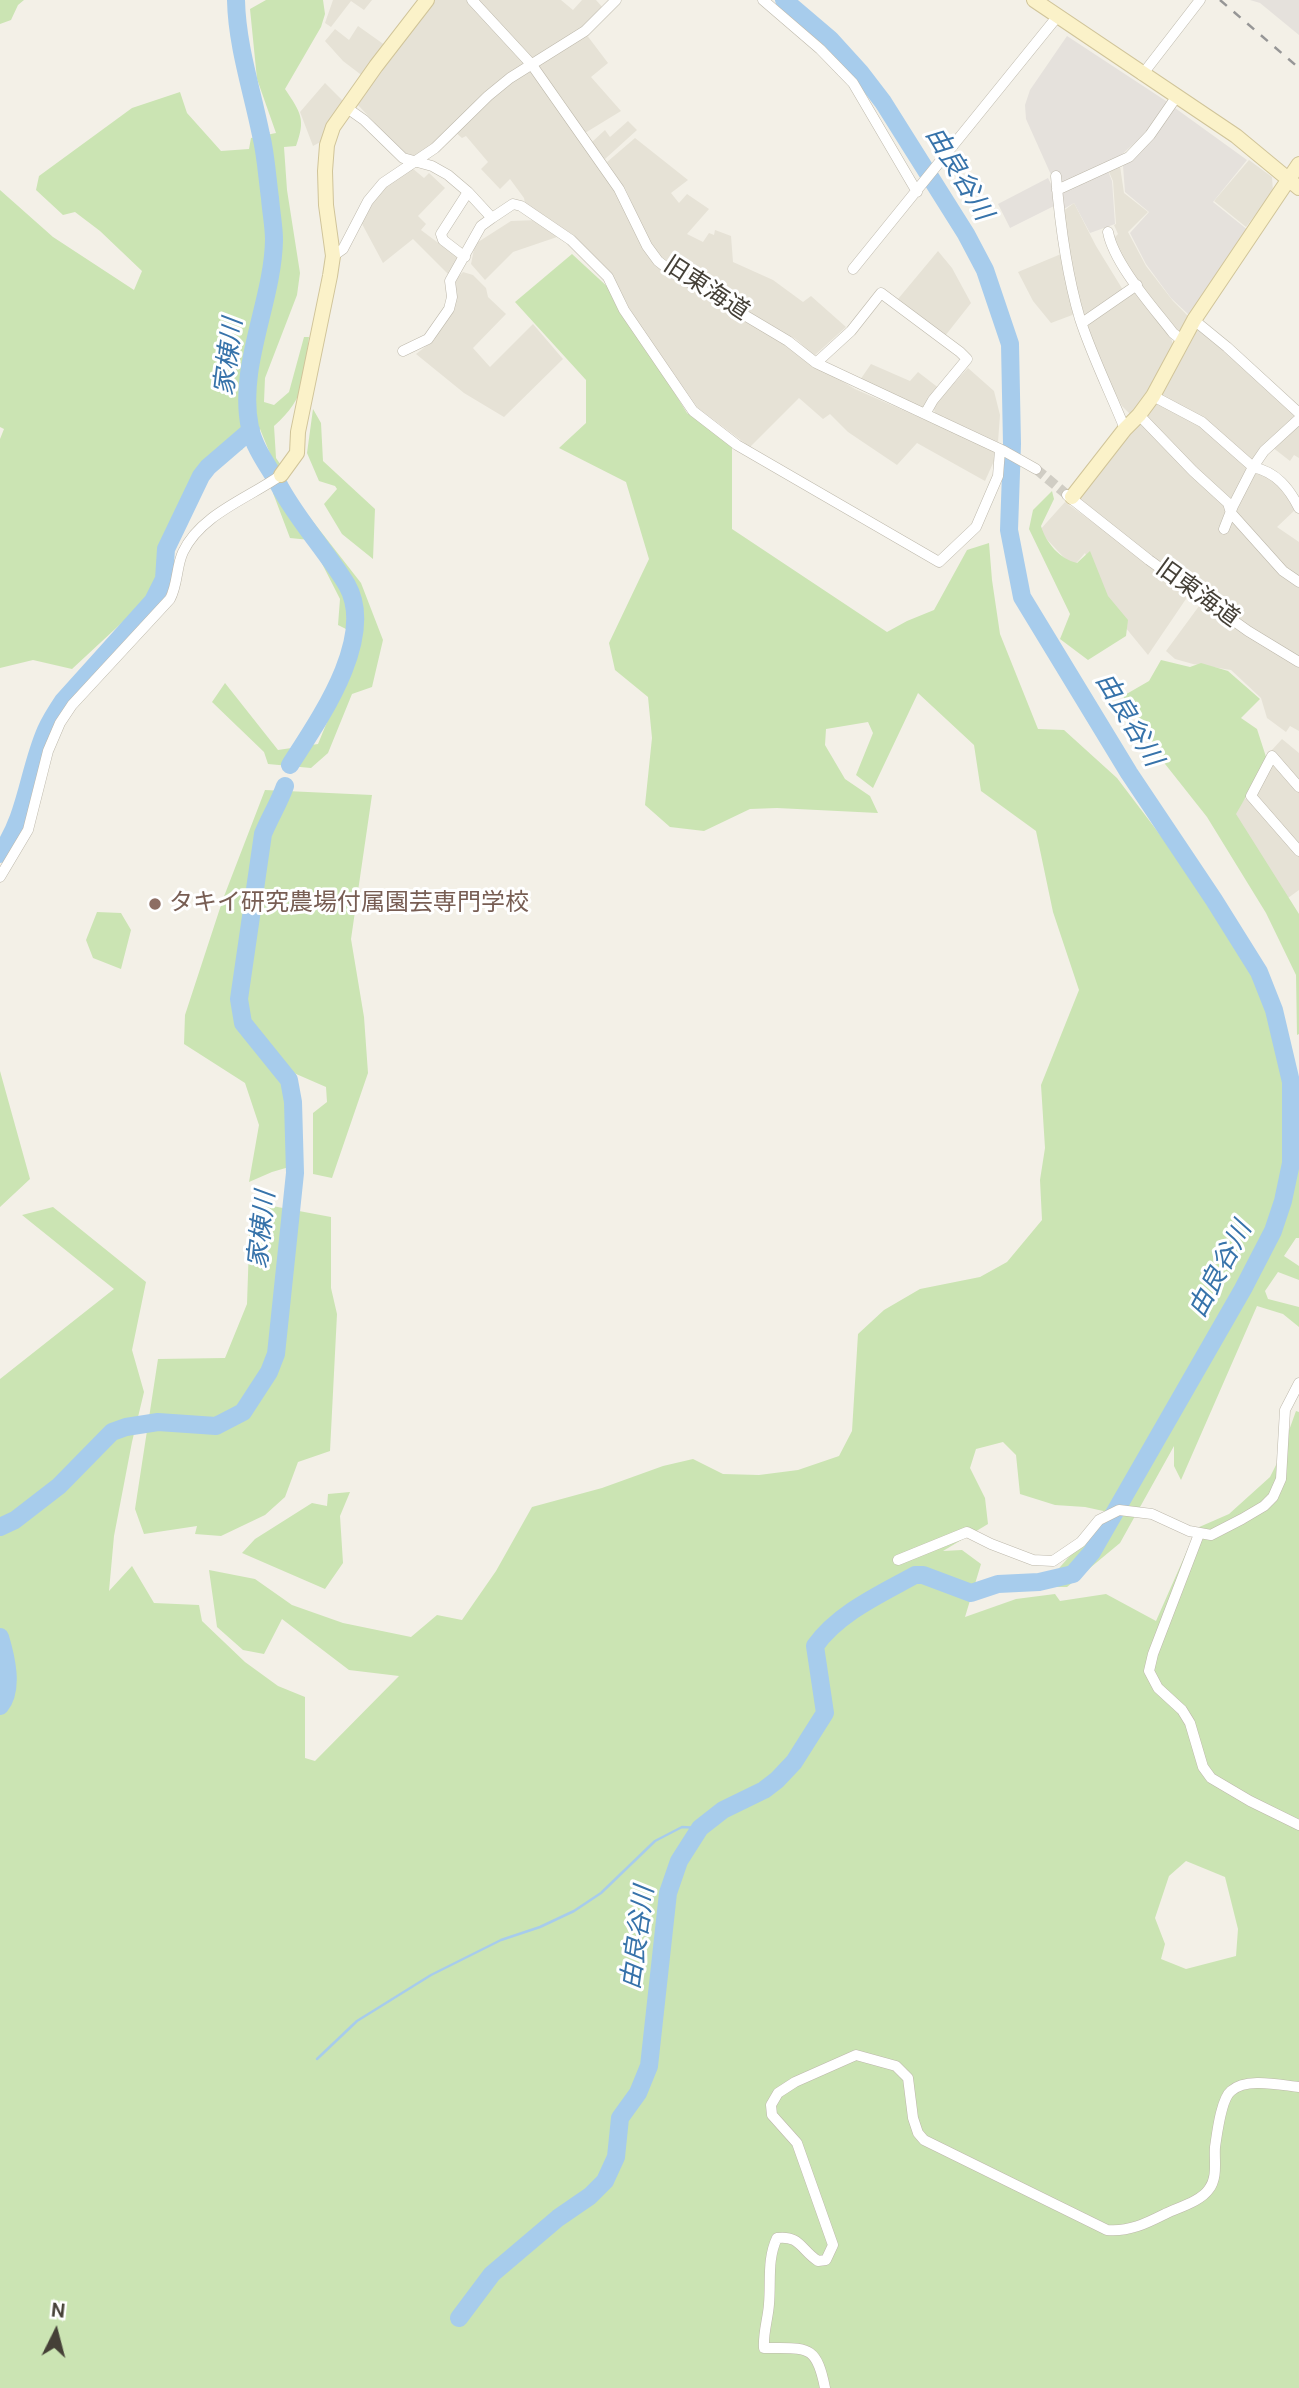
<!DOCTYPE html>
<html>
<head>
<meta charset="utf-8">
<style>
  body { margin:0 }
  #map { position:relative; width:1299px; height:2388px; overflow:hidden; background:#f3f0e7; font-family:"DM Sans",sans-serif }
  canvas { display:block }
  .north { position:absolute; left:21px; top:2297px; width:70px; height:70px; -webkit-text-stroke:5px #fff; paint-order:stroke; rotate:6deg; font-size:19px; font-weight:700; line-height:28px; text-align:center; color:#454037 }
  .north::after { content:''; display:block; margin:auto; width:24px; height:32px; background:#454037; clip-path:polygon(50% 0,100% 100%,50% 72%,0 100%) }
</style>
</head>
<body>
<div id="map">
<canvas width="1299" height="2388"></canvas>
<div class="north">N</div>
</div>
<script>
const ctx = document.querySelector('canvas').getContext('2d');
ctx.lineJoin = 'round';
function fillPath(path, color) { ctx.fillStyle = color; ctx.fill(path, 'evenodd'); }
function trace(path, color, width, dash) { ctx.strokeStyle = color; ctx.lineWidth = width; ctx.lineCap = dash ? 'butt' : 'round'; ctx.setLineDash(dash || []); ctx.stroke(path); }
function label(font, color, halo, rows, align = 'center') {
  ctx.font = font + ' "DM Sans","Noto Sans JP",sans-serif'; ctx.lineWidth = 6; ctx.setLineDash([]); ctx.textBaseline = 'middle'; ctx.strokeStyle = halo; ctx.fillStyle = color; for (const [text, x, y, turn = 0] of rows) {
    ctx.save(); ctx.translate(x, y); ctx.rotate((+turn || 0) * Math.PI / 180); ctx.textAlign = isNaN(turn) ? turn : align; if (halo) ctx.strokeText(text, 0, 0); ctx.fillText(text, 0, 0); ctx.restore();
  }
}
const residential = new Path2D(`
  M333,0H372L364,10L351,1L331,27L325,23Z
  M431,0H466L528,64L445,136L415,160L409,159L357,104L415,27Z
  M476,0H561L573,10L582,0H596L604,9L578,33L533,63Z
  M358,26L389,48L364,77L343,61L325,41L335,29L349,40Z
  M586,34L608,63L591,77L621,111L585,133L562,98L536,65Z
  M530,69L619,194L643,246L814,364L855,389L998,452L985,481L917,443L897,465L848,432L830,414L823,419L799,398L750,447L698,408L635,319L612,275L572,234L525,203L524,198L510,179L500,189L481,169L488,162L466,136L462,138L455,132L489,97Z
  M325,83L346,104L324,140L313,146L300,112Z
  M628,121L637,130L605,159L592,142L605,130L610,137Z
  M635,138L688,180L671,193L679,203L687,194L709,209L687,234L703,242L709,233L714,235L715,230L731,236L733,262L773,280L803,302L811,296L846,327L814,356L797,340L675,269L652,248L626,190L607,162Z
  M1249,160L1272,177L1273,192L1246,227L1214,201Z
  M1120,166L1124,193L1148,212L1128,232L1146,266L1173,301L1190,318L1181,331L1175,330L1135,280L1115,246V237L1118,234L1114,225L1116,224L1113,181L1109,172Z
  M412,168L424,178L429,173L445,188L418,216L426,224L421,230L441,245L459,255L449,275L413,239L383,263L361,222L384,186Z
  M1074,203L1096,246L1123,290L1084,318L1067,259L1062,212Z
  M538,220L557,237L513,252L485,280L471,264L475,244L511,221Z
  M938,251L952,268L971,303L945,336L898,299Z
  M1061,254L1075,314L1051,323L1033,301L1018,272Z
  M463,272L473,275L486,288L488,297L506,314L473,348L490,367L533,324L563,359L504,417L464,393L416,354L434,340L457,299L455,280Z
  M1133,292L1138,293L1171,337L1174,350L1132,416L1122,406L1092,348L1084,324Z
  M1198,329L1296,414L1254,461L1161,397Z
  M871,364L910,381L918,372L940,389L923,409L860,380Z
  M968,368L994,391L1000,415L998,442L935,413L933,406Z
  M1156,401L1194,419L1248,466L1232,502L1148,423L1145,413Z
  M1139,422L1224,503L1299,586V658L1241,622L1137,547L1078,498Z
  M1299,423V458L1294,455L1290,461L1272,447Z
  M1255,470L1278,482L1296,509L1277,527L1299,542V578L1289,570L1233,512Z
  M1065,502L1190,593L1148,655L1107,605L1085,553L1073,567L1039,531Z
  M1202,602L1299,665V731L1290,726L1286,732L1267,718L1261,698L1231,670L1193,664L1175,659L1166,651Z
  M1282,739L1299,753V783L1271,751Z
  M1276,765L1299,791V845L1256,797V792L1271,766Z
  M1249,796L1299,854V890L1288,898L1230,810Z`);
const industrial = new Path2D(`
  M1250,0H1299V35L1260,3Z
  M1067,36L1169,103L1148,131L1110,165L1064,183L1052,177L1026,119L1025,105L1030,90Z
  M1175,108L1247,160L1213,202L1249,231L1190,316L1171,298L1146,264L1130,233L1149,212L1125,192L1123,166L1131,160Z
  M1108,171L1112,181L1115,224L1090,233L1074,203L1062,210L1059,194Z
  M1048,178L1054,190V206L1010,228L998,204Z`);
const green = new Path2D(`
  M0,0H24L18,5L11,20L0,24Z
  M266,0H323L325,14L321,27L285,89C301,113 306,119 296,146L284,147L287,190L300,273L297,295L265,378L264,402L274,405L289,392L304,337H309C304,377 307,397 274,426L276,458L283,468L275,466L260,429L252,430L242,450L216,451L199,475L156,591L72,669L33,660L0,668V439L4,429L0,427V190L53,237L134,290L142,271L100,231L75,212L63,215L36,190L39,176L132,108L180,92L187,113L221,151L249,149L251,138L276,133L257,79L250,9Z
  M572,254L611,290L687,413L732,444V529L887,632L907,621L934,610L967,550L989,543L992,580L1000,634L1038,729L1064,730L1117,778L1186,869L1269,1004L1285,1086L1283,1145L1299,1156V1238H1296L1284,1256L1299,1266V1280L1278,1272L1265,1291L1268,1299L1299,1307V1327L1283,1314L1257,1306L1181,1480L1174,1466V1446L1120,1543L1067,1587H1052L1054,1574L1108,1512L1085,1507L1055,1505L1020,1494L1016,1455L1003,1442L976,1449L970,1468L985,1498L988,1524L943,1551L962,1550L981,1564L965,1617L1016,1599L1055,1594L1060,1601L1106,1594L1156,1621L1197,1528L1229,1514L1270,1477L1278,1461L1296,1411L1299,1412V2388H0V1379L114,1289L22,1215L53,1207L146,1282L132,1350L144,1392L132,1442L114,1536L109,1591L132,1566L154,1603L199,1605L202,1621L245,1662L278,1686L305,1697V1758L315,1761L399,1676L349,1670L282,1619L264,1654L243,1650L217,1627L209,1570L255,1579L292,1605L343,1623L411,1637L437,1615L462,1620L496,1571L532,1507L602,1488L663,1466L693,1459L723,1474L759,1475L798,1470L839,1456L852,1431L858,1334L884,1310L920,1289L980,1277L1007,1262L1042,1220L1040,1180L1045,1148L1041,1085L1079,990L1053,912L1036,831L981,791L974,745L918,693L873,788L856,775L873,733L868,722L826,729L825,745L845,779L870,796L878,813L777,808L750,809L704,831L670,827L645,805L652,738L648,697L615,670L609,643L649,559L626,482L559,448L586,423V380L515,302ZM1186,1861L1225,1877L1238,1929L1236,1956L1186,1969L1161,1959L1165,1944L1155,1918L1169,1876Z
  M313,409L321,423L323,461L375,509L373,559L342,534L324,504L337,489L335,486L319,481L307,453Z
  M286,487L361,583L383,640L372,687L352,694L328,753L311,768L268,764L264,752L212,702L225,683L278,750L318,744L362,637L338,625L340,599L310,540L290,538L273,493Z
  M1052,491L1054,499L1041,526C1046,543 1060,559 1077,563L1090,551L1108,596L1128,620L1126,636L1088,660L1060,639L1070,614L1029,529L1033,510Z
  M1161,660L1190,667L1201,663L1228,671L1260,699L1241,718L1257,729L1267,760L1236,814L1299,914V1034L1297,1035L1296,975L1266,913L1207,817L1154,750L1123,696L1149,681Z
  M265,790L372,795L351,939L364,1017L368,1073L332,1178L313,1174V1113L327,1102L326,1087L280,1067L291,1116L296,1165L272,1172L249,1182L259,1125L245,1083L184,1044L185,1015L223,899Z
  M97,912L121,913L131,930L121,969L93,958L86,940Z
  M0,1071L30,1179L0,1207Z
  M267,1205L331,1217V1288L337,1314L330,1451L298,1462L285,1497L265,1515L221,1536L195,1534L197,1526L144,1534L135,1509L158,1359L225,1358L247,1304L250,1216Z
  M350,1492L340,1516L343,1563L325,1589L242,1553L255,1539L312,1503L327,1506L328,1494Z`);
const stream = new Path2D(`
  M317,2059L357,2021L431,1975L501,1940L540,1927L574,1911L601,1893L655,1841L682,1827L700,1828`);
const river = new Path2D(`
  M236,0C237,46 252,90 261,135C266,155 267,177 270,198C271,212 274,226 274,240C273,301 237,367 250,428C255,451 271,469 281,489C300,523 327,552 347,585C377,638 318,721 290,765
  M0,854C27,816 28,771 46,730C51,719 57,710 63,701L153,601L164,579L166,549L201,476L208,467L251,430
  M0,1527L15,1520L59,1486L112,1432L126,1427L158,1422L216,1426L243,1412L269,1372L276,1354L295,1173L293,1102L289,1080L243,1023L239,999L263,834C270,817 279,803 285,786
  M0,1637C6,1657 14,1689 0,1706
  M459,2318L492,2274L558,2218L590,2196L605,2181L616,2157L620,2118L638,2093L649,2066L668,1893L679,1861L700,1828L723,1810L764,1790L777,1780L794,1762L825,1713L815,1646C838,1613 881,1594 915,1575H923L971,1593L998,1584L1039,1582L1073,1574L1092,1552L1243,1289L1273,1231L1283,1201L1291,1163V1082L1274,1010L1259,972L1214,900L1129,773L1022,597L1009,530L1012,444L1010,344L985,270L966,234L883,102L860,72L830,39L784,0`);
const streetTunnel = new Path2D(`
  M1036,469L1066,494`);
const street = new Path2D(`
  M472,0L532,65L619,189L647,246L658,261L672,272L788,341L816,363L1004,451L1036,469
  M763,0L820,49L853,83L917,192
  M1142,75L1200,0
  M347,108L364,120L403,158L432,166L448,175L468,192L492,218L513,204L521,206L571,240L608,277L624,310L693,411L737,445L939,562L976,527L998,476L1000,450
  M1056,176C1060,225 1066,272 1080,319C1092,356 1110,392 1125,429
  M1057,190L1129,157L1150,135L1177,96
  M1108,232C1114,264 1153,307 1173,333L1183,341
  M333,256L343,249L368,201L383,183L435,148L488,96L510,78L585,31L616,0
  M465,257L443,240L441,234L468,192
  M853,269L1057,17
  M1194,320L1227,347L1299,413
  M1082,323L1137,285
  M403,351L428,339L449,309L452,297L450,281L481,226L492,218
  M816,363L851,331L881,293L960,352L967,359L933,400L925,414
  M1153,396L1202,422L1253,467L1264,451L1299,419
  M1139,415L1193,471L1228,503L1231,513L1283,571L1299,582
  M1067,495L1149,560L1248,631L1299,662
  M1224,529L1233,506L1253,467C1276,472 1289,488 1299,508
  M1299,787L1272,756L1251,796L1299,851
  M0,877L28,830L48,751L60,723L72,705L170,599C178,584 176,567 183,552C201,514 249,498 281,475
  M1199,1534L1153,1654L1149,1671L1158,1688L1182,1710L1190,1723L1203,1767L1211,1778L1250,1801L1299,1825
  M898,1560L967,1532L991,1544L1033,1560L1053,1561L1081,1542L1099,1520L1119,1510L1152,1514L1189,1531L1211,1535L1242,1519L1264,1506L1273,1497L1281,1479L1285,1410L1299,1383
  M825,2388C816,2342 806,2349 764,2348C763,2332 768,2319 769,2304C771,2281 767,2259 777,2238C800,2235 801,2250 818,2261L826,2260L833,2245L797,2143L772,2115L771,2105L778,2093L795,2082L856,2055L896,2066L908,2078L913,2118L918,2133L924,2140L1107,2230C1130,2232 1147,2223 1167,2213C1180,2207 1201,2201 1209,2189C1218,2177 1214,2161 1215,2147C1217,2134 1221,2099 1231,2091C1246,2077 1280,2085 1299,2087`);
const secondary = new Path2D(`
  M1034,0L1236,136L1299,188
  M281,475L297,453L298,432L330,276L333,256L326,205L325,171L327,145L333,127L376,66L427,0
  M1072,497L1125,429L1139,415L1153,396L1194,320L1299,164`);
const rail = new Path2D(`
  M1220,0L1299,68`);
const markers = [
  [155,904,7,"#8d6e63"]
];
const streetNames = [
  ["旧東海道",706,289,33],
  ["旧東海道",1197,594,36]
];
const educationNames = [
  ["タキイ研究農場付属園芸専門学校",169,904]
];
const waterNames = [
  ["由良谷川",958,174,59],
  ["家棟川",230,357,-83],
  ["由良谷川",1128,720,59],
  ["家棟川",263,1230,-84],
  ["由良谷川",1221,1270,-62],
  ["由良谷川",639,1938,-82]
];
fillPath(residential, '#e6e2d6');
fillPath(industrial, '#e5e1dc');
fillPath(green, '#cbe4b3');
trace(stream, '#a7ccec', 2.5);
trace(river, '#a7ccec', 18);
trace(streetTunnel, '#d0cdc4', 10, [10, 5]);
trace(street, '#bdb8ab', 11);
trace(secondary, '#d0c499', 16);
trace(street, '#fff', 10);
trace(secondary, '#fbf2c9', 14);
trace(rail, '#969696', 2.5, [9, 9]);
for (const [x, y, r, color] of markers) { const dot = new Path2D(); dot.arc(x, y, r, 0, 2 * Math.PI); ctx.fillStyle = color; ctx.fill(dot); trace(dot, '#fff', 2.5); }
label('24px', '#454037', '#fff', streetNames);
label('24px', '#785e54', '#fff', educationNames, 'left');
label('italic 26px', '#3773aa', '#fff', waterNames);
</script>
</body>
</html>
